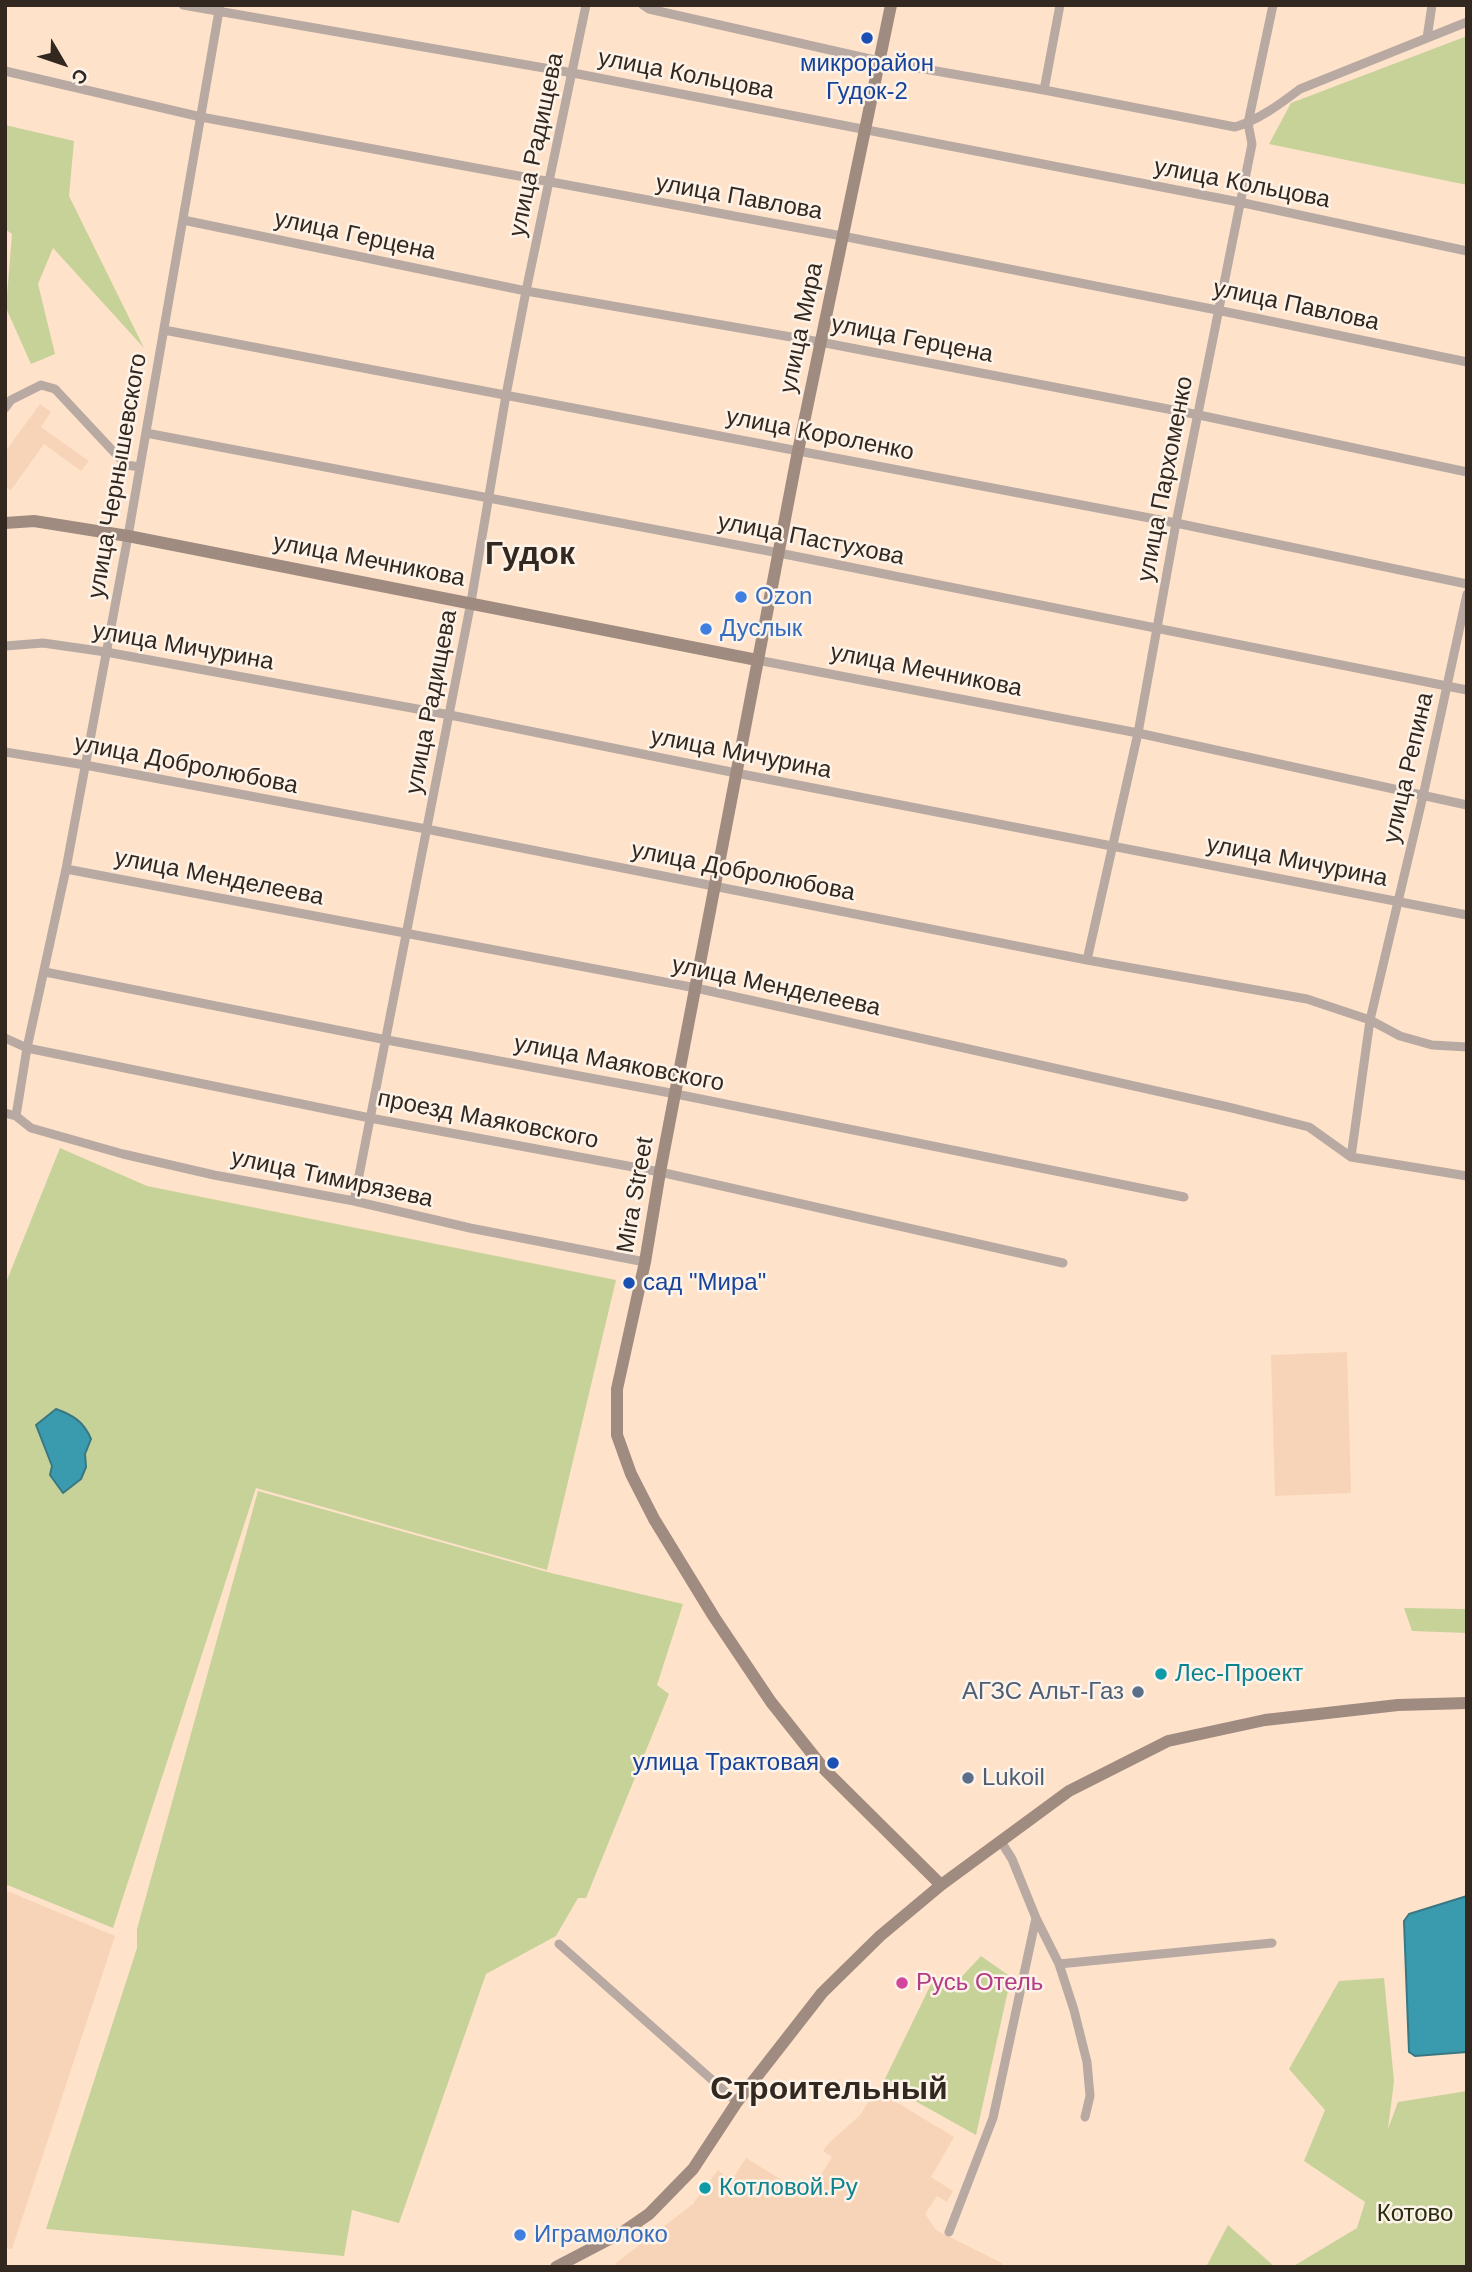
<!DOCTYPE html>
<html>
<head>
<meta charset="utf-8">
<style>
  body { margin:0 }
  #map { position:relative; width:1472px; height:2272px; overflow:hidden; background:#ffe2ca; font-family:Arial,sans-serif }
  canvas { display:block }
  .frame { position:absolute; inset:0; border:7px solid #33281f; pointer-events:none }
  .north { position:absolute; left:28px; top:28px; width:70px; height:70px; -webkit-text-stroke:5px #fef3e9; paint-order:stroke; rotate:129deg; font-size:19px; font-weight:700; line-height:28px; text-align:center; color:#33281f }
  .north::after { content:''; display:block; margin:auto; width:24px; height:32px; background:#33281f; clip-path:polygon(50% 0,100% 100%,50% 72%,0 100%) }
</style>
</head>
<body>
<div id="map">
<canvas width="1472" height="2272"></canvas>
<div class="frame"></div>
<div class="north">С</div>
</div>
<script>
const ctx = document.querySelector('canvas').getContext('2d');
ctx.lineJoin = 'round';
function fillPath(path, color) { ctx.fillStyle = color; ctx.fill(path, 'evenodd'); }
function trace(path, color, width, dash) { ctx.strokeStyle = color; ctx.lineWidth = width; ctx.lineCap = dash ? 'butt' : 'round'; ctx.setLineDash(dash || []); ctx.stroke(path); }
function label(font, color, halo, rows, align = 'center') {
  ctx.font = font + ' Arial,sans-serif'; ctx.lineWidth = 5; ctx.setLineDash([]); ctx.textBaseline = 'middle'; ctx.strokeStyle = halo; ctx.fillStyle = color; for (const [text, x, y, turn = 0] of rows) {
    ctx.save(); ctx.translate(x, y); ctx.rotate((+turn || 0) * Math.PI / 180); ctx.textAlign = isNaN(turn) ? turn : align; if (halo) ctx.strokeText(text, 0, 0); ctx.fillText(text, 0, 0); ctx.restore();
  }
}
const built = new Path2D(`
  M40,404L51,412L41,427L89,461L81,471L44,444L11,490L5,487V452Z
  M1347,1352L1351,1493L1275,1496L1271,1355Z
  M5,1890L115,1936L12,2249L5,2248Z
  M876,2090L954,2137L931,2177L953,2191L947,2202L937,2196L925,2214L936,2230L1002,2263L1001,2267H614L616,2263L693,2204L718,2170L731,2181L746,2158L808,2196L832,2157L823,2151L828,2144L860,2115Z`);
const green = new Path2D(`
  M1467,36V185L1269,144L1291,103Z
  M5,125L74,141L69,196L144,348L53,248L38,284L55,354L31,364L6,308L12,234L5,229Z
  M60,1148L147,1186L616,1280L547,1570L256,1488L113,1928L5,1884V1285Z
  M258,1491L551,1573L683,1604L657,1685L669,1694L586,1898H578L556,1936L486,1974L399,2223L352,2210L344,2256L46,2229L137,1948V1929Z
  M1404,1608L1467,1609V1633L1412,1631Z
  M981,1956L1011,1977L976,2135L883,2083L934,1978L951,1988Z
  M1384,1978L1394,2081L1388,2129L1398,2102L1467,2091V2267H1292L1357,2228L1365,2202L1304,2161L1325,2110L1289,2069L1339,1981Z
  M1228,2225L1275,2267H1206Z`);
const water = new Path2D(`
  M56,1409C73,1415 84,1422 91,1439L85,1454L86,1467L81,1479L63,1493L50,1475L52,1466L36,1425Z
  M1467,1896V2052L1415,2056L1409,2052L1404,1921L1409,1914Z`);
const minor = new Path2D(`
  M183,5L573,73L1239,202L1467,251
  M643,5L649,9L879,61L1044,90L1235,127C1259,120 1280,104 1300,89L1467,22
  M1427,38L1432,5
  M5,71L201,117L842,236L1217,310L1467,362
  M1044,90L1060,5
  M183,220L526,291L820,342L1199,415L1467,472
  M164,330L1176,523L1467,584
  M5,408L11,400L41,385L55,389L126,465L140,467
  M146,433L779,553L1467,690
  M5,646L43,643L106,652L450,715L736,773L1467,915
  M757,660L1138,733L1467,805
  M5,752L85,765L426,829L1087,960L1307,999L1370,1020L1400,1036L1432,1045L1467,1047
  M66,869L696,988L1228,1107L1309,1127L1351,1157L1467,1176
  M1087,960L1138,733L1176,523L1252,144L1248,123L1273,5
  M45,972L387,1040L676,1094L1184,1197
  M5,1038L27,1048L370,1118L660,1172L1063,1263
  M5,1113L16,1116L31,1128L123,1154L214,1175L354,1201L470,1228L645,1262
  M16,1116L27,1048L66,869L128,536L220,5
  M1351,1157L1370,1020L1423,796L1467,594
  M354,1201L471,602L506,395L526,291L586,5
  M1000,1840L1012,1859L1036,1918L1059,1964L1074,2010L1087,2062L1090,2096L1085,2117
  M559,1944L737,2102
  M1059,1964L1272,1943
  M949,2232L993,2118L1036,1918`);
const secondary = new Path2D(`
  M891,5L798,451L660,1172L645,1262L617,1389V1435L631,1474L654,1519L714,1617L771,1702L825,1770L941,1885
  M5,523L34,521L128,536L757,660
  M556,2267L623,2232L649,2214L693,2169L737,2102L822,1993L880,1936L941,1885L1069,1791L1168,1741L1265,1720L1398,1705L1467,1703`);
const markers = [
  [867,38,7,"#1a4fb4"],
  [741,597,7,"#3f7fe0"],
  [706,629,7,"#3f7fe0"],
  [629,1283,7,"#1a4fb4"],
  [1161,1674,7,"#0f9aa8"],
  [1138,1692,7,"#5c6f8a"],
  [833,1763,7,"#1a4fb4"],
  [968,1778,7,"#5c6f8a"],
  [902,1983,7,"#d1479c"],
  [705,2188,7,"#0f9aa8"],
  [520,2235,7,"#3f7fe0"]
];
const transitNames = [
  ["микрорайон",867,64],
  ["Гудок-2",867,92],
  ["сад \"Мира\"",643,1283,"left"],
  ["улица Трактовая",819,1763,"right"]
];
const streetNames = [
  ["улица Кольцова",686,75,11],
  ["улица Радищева",537,145,-78],
  ["улица Кольцова",1242,184,11],
  ["улица Павлова",739,198,10],
  ["улица Герцена",355,236,12],
  ["улица Павлова",1296,306,12],
  ["улица Мира",802,328,-78],
  ["улица Герцена",912,340,11],
  ["улица Короленко",820,435,11],
  ["улица Чернышевского",118,476,-80],
  ["улица Пархоменко",1166,479,-79],
  ["улица Пастухова",811,540,11],
  ["улица Мечникова",369,561,11],
  ["улица Мичурина",183,647,10],
  ["улица Мечникова",926,671,11],
  ["улица Радищева",432,702,-79],
  ["улица Мичурина",741,754,11],
  ["улица Добролюбова",186,765,11],
  ["улица Репина",1409,768,-77],
  ["улица Мичурина",1297,862,11],
  ["улица Добролюбова",743,872,11],
  ["улица Менделеева",219,878,11],
  ["улица Менделеева",776,987,12],
  ["улица Маяковского",619,1064,11],
  ["проезд Маяковского",488,1120,11],
  ["улица Тимирязева",332,1179,12],
  ["Mira Street",636,1195,-80]
];
const shopNames = [
  ["Ozon",755,597],
  ["Дуслык",720,629],
  ["Играмолоко",534,2235]
];
const cultureNames = [
  ["Лес-Проект",1175,1674],
  ["Котловой.Ру",719,2188]
];
const serviceNames = [
  ["АГЗС Альт-Газ",1124,1692],
  ["Lukoil",982,1778,"left"]
];
const hotelNames = [
  ["Русь Отель",916,1983]
];
const parkNames = [
  ["Котово",1415,2214]
];
const districtNames = [
  ["Гудок",530,555],
  ["Строительный",829,2090]
];
fillPath(built, '#f7d4b7');
fillPath(green, '#c7d299');
fillPath(water, '#3b9bae');
trace(water, '#397883', 2);
trace(minor, '#b8aaa2', 9);
trace(secondary, '#a08b80', 12);
for (const [x, y, r, color] of markers) { const dot = new Path2D(); dot.arc(x, y, r, 0, 2 * Math.PI); ctx.fillStyle = color; ctx.fill(dot); trace(dot, '#fef3e9', 2.5); }
label('24px', '#164399', '#fef3e9', transitNames);
label('24px', '#33281f', '#fef3e9', streetNames);
label('24px', '#366cbe', '#fef3e9', shopNames, 'left');
label('24px', '#0d838f', '#fef3e9', cultureNames, 'left');
label('24px', '#4e5e75', '#fef3e9', serviceNames, 'right');
label('24px', '#b23c85', '#fef3e9', hotelNames, 'left');
label('24px', '#292e10', '#fef3e9', parkNames);
label('bold 32px', '#33281f', '#fef3e9', districtNames);
</script>
</body>
</html>
